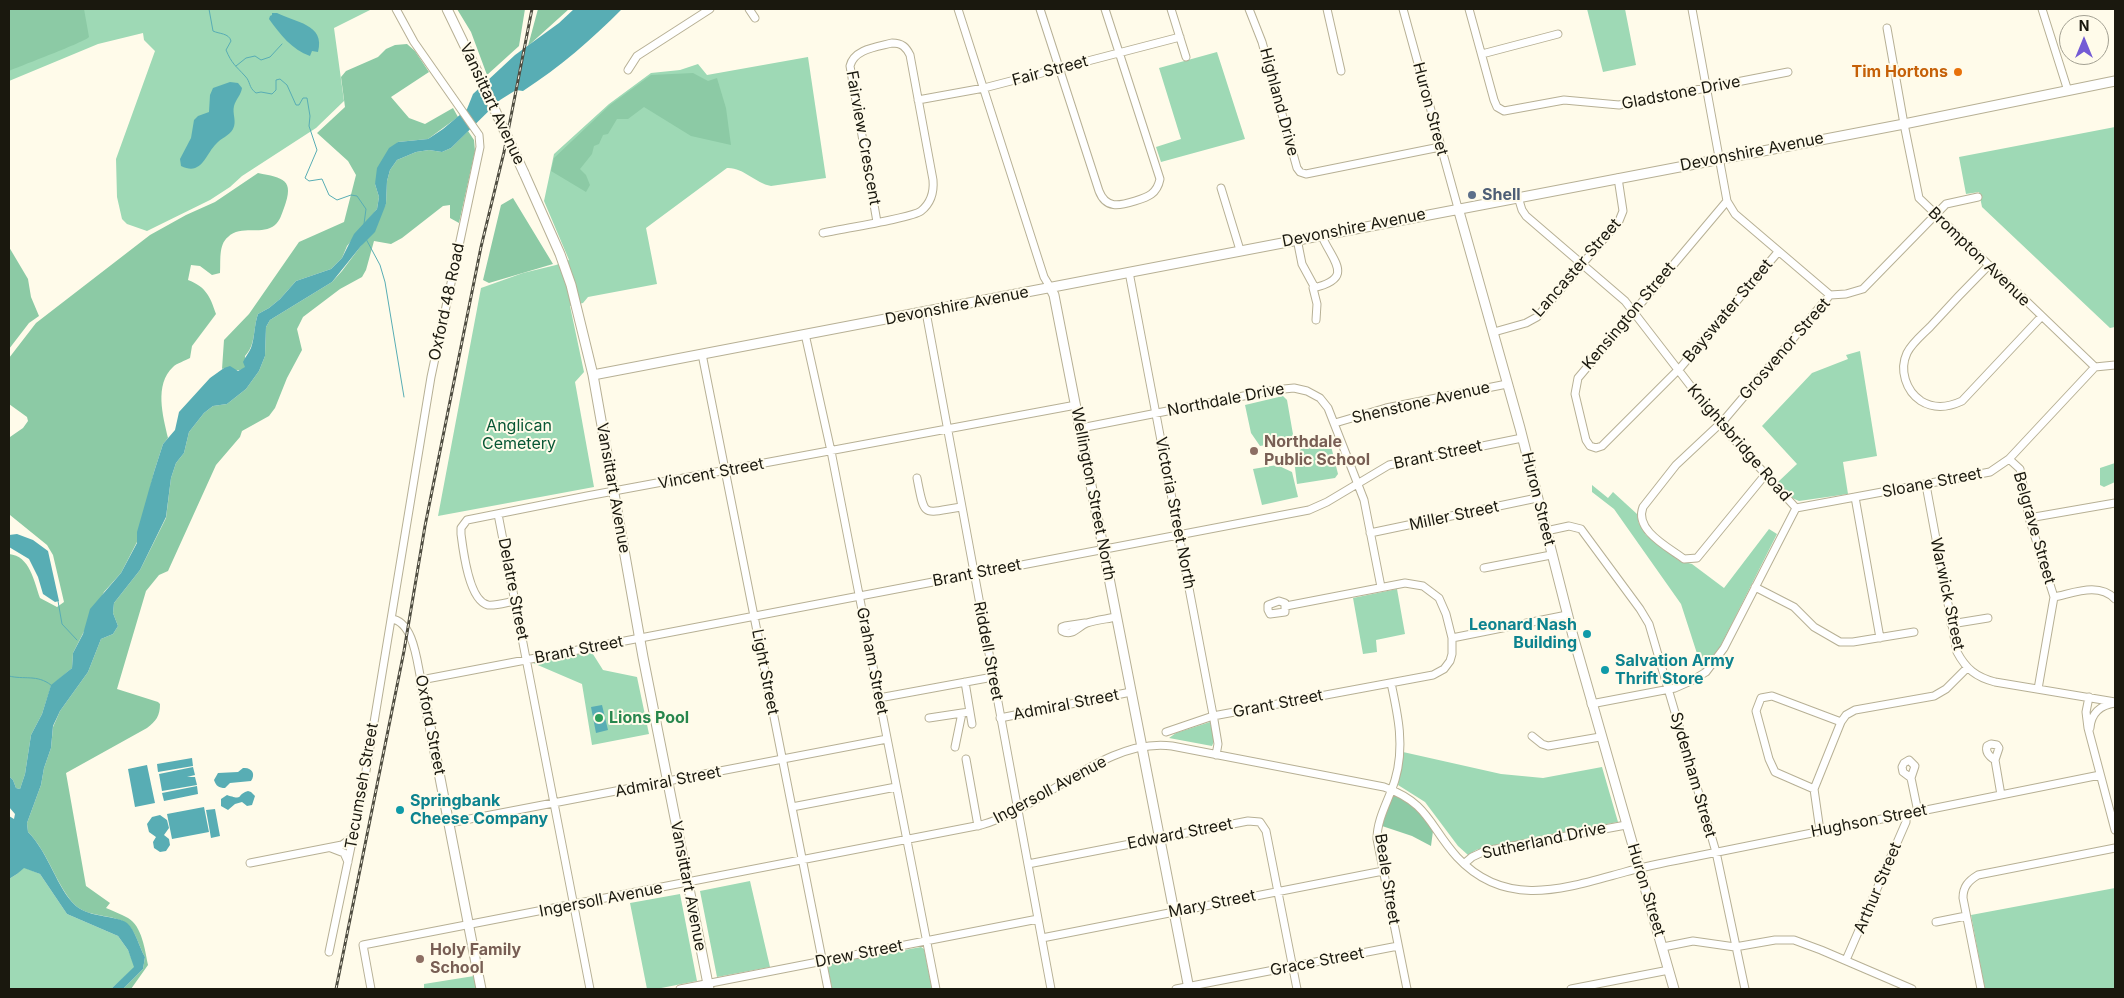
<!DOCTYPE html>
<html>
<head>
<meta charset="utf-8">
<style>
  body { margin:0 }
  #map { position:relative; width:2124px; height:998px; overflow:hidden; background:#fffbea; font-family:Inter,sans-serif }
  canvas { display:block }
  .frame { position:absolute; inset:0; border:10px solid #1a180e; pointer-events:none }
  .north { position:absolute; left:2059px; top:15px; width:50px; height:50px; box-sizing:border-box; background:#fffbea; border:1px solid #a3a092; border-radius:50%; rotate:0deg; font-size:14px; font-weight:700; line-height:20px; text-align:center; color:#1a180e }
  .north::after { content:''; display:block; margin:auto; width:18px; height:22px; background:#745bd5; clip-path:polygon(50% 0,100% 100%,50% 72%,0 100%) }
</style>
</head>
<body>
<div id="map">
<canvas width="2124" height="998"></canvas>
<div class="frame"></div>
<div class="north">N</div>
</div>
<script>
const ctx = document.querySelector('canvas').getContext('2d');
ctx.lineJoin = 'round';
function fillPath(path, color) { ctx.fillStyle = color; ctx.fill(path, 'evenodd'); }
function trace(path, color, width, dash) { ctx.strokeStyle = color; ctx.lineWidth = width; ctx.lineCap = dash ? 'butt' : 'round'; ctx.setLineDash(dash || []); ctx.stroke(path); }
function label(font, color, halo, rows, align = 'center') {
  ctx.font = font + ' Inter,sans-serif'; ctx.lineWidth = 4; ctx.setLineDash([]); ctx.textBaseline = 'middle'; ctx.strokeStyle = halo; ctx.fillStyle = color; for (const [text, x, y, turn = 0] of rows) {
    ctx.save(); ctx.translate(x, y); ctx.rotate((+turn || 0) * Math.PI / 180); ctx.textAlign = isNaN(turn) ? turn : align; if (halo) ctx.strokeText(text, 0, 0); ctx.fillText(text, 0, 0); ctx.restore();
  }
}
const green = new Path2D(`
  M9,9H372L334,28L344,101L316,128L242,176L230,187L210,200L147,231L127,224L122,219L117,197L116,159L155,51L144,40L143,33L98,44L9,81Z
  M1587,9H1625L1636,65L1603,72Z
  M1217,52L1245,139L1161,162L1156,147L1181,139L1159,68Z
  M808,57L826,178L771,186C755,183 743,167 727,168L646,228L657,284L588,297L583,303L570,306L584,372L575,382L594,487L438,516L481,288L523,273L556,265L569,260L544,201L554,154L609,104L651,73L680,70L698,64L707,75Z
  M2115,127V327L2110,328L1982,207L1979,192L1966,194L1959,157Z
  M1860,351L1877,456L1843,462L1848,494L1799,501L1792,498L1778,482L1797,464L1762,426L1812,373L1848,359L1846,355Z
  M1283,396L1287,400L1294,440L1260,446L1251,433L1245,405Z
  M1329,438L1338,474L1335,478L1297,484L1294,460L1304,444Z
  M2115,463V482L2104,487L2100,485V468Z
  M1277,465L1292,472L1298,497L1262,505L1253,469Z
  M1592,485L1608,498L1613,492L1637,514L1639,524L1646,535L1678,560L1692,564L1724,588L1769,529L1777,534L1720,647L1702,669L1681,604L1614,509L1592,492Z
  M1397,589L1405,634L1376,640L1377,652L1363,654L1353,598Z
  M591,651L603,670L637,677L649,734L592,745L582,684L533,663Z
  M1210,722L1215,739L1212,746L1169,738L1176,733Z
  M1403,752L1501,774L1543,778L1602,767L1618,822L1490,846L1476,850L1468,855L1458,846L1425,802L1398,785Z
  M23,867L40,874L67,914L118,936L128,950L135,967L111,989H9V879L17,874Z
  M750,881L770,967L717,977L700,891Z
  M2115,888V989H1985L1971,915Z
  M680,894L697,981L656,989H647L630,903Z
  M921,947L924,949L932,989H832L828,969L829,964Z
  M474,976L477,989H424V984Z`);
const forest = new Path2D(`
  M9,9H84L89,37C85,42 20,66 9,71Z
  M457,9H525L519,46L487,75L471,32Z
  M538,9H569L528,46Z
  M407,44L415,51L429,72L391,97L409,118L425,124L453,108L458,117L428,139L398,142L375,184L379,197L377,209L347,246L342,258L331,269L296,281L280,299L269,308L258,314C253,328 256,345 245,356L246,367C240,373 231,369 224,368L222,369L224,340L249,314L299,242L344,222L356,175L348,161L317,133L345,107L341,77L346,71L378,57L386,49L395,45Z
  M693,73L708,81L717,78L726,108L731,145L691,136L644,107L628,119H617L608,134L603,135L599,144L594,146L592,154L580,169L586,175L590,185L586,192L551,171L554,158L610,105L651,75Z
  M468,131L474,140L475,151L459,223L450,218V205L443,206L402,238L391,244L374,241L366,270L362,277L340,289L303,317L297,329L302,350L287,378L275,408L269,416L242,431L240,437L216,465L168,571L159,575L146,591L117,689L158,702L160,704C160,716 156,721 147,728L66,773L86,886L110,903L106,908C113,911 121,914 128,918C142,926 145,950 148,965L131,989H123L143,969L145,957C139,947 136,931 127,924C115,914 90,918 76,906C57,888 49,853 28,832L27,823L41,785L44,768L51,748L53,727L60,711L88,672L101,639L113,634L118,626L113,613L114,603L140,570L166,518L171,478L176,463L184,453L189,432L204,413L213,406L227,404L246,389L259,371L265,356L266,327L270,320L332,282L342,271L366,239L386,204L387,181L390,170L397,160L416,152L429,150L442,152L451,148Z
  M258,173C283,178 295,179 284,208C282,213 280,221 275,225C261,236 241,224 228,237C218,245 221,262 220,273L212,275L200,266L191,265L188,280C206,287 210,296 216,314L192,346L190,358C185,361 177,363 173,367C154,385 163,416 168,438L163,444L154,472L137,542L121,573L104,592L73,653L72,668L51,686L42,714L31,735L25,774L20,789L16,788L13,780L9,776V554C30,556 34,581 40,598L57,607L64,602L53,555L47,545L10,515L9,442L10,437L23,428L28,421L27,417L9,404V358L36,323L150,235L186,215L215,202Z
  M513,198L553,264L489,283L483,280L501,205Z
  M9,247L28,279L31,297L39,316L29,323L9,349Z
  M1398,796C1414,805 1424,816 1433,831L1431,846L1412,836L1382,826L1392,797Z`);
const water = new Path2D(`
  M574,9H622C591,40 560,67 523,91L516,90L500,100L451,148L442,152L429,150L416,152L397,160L390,170L387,181L386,204L375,232L361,246L332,282L270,320L266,327L265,356L259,371L246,389L227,404L213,406L204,413L189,432L184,453L176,463L171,478L166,517L140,570L114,603L113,613L118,626L113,634L101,639L88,672L60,711L53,726L51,748L44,768L41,785L27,823L28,832C49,853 57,889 76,906C90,918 116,915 127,923C136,931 139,947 145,957L143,969L123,989H111L134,967L128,950L118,936L67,914L40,874L24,868L17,874L9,879V816L14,819L15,814L9,807V776L13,780L16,788L20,789L25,774L31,735L42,714L51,685L72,668L73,653L83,634L90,609L121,573L137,543V532L154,472L163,444L175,430L179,412L210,378L224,368L230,366L238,371L245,367L243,362C245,357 249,353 251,348C255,337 254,325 258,314L269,308L280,299L296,281L331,269L342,258L354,234L377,209L379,197L375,184L377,168L389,148L398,142L428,139L443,129L467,109L473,94L515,55L559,23Z
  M272,13H277C294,22 326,24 318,52L312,51L310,56C292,50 280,34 269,19L270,16L272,15Z
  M230,82L238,83L242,88C241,95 236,99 234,106C232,114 237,121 233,129C229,136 221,138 216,144C205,155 202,176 181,166L180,159L191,138L194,120L198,116L209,112L210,95L213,88Z
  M17,534L33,540L48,551L59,601L55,602L43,594L38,577L29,559L9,547V535Z
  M602,705L608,730L596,733L591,707Z
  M192,758L193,766L158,772L157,764Z
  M147,765L155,803L135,807L128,769Z
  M193,767L195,775L187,777H195L197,785L162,791L159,774Z
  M243,768C252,767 256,774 251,781L230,783L225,788C219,788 216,786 214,780L218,773L238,772Z
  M197,786L198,794L164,801L162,793Z
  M248,791L251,792L255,796L252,805L247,806L242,802L235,804L228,810L221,806V799L227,795C245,801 235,795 248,791Z
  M204,807L209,832L172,839L167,814Z
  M215,809L220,836L211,838L206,810Z
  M160,815L167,820L169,828L164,835L169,839L170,845L166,851L160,852L154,848L153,842L156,837L149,832L147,824L152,817Z`);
const stream = new Path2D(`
  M209,9L213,31C219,34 229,33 231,41L226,50C232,64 235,65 245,76C251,82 248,87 256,93L261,92L272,94L276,90V80L280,79L287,85L296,105H299L303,98H307L310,116L309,126L317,150L305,178L309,181L322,179L329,195L337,200L351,195L357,196L366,209L364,224
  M236,66L246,58L255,56L261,60L270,57L282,44
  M366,239L380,265L385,282L404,397
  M58,601L62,624L77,640
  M9,676C24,680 37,674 51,685`);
const minor = new Path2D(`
  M749,9L755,18
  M958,9L1044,277L1050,287
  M1040,9L1099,191C1106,209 1119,206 1135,201C1148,197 1157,194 1160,179L1105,9
  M1171,9L1186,57
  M1249,9L1262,42L1297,168L1300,172L1306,174L1440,147
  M1327,9L1341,71
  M1403,9L1458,208
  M1469,9L1494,100L1497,107L1504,111L1564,100L1619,105L1788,72
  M1692,9L1727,201L1735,214L1830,295
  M2042,9L2068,91
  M1887,28L1904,124L1919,198L2095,367
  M1482,54L1558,34
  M628,70L637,56L710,9
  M918,100L984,88L1180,37
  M1221,188L1240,250
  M1518,197L1522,210L1526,216L1625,301L1720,424L1796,508
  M1727,201L1578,378L1575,394L1586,440L1590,446L1596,448L1602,446L1681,367L1778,252
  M823,233C840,229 912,218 921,211C931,203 934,192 933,180L910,55C906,47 902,43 892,43C877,47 854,49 850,66L877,222
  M1297,239L1302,264L1315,288
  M1988,266C1968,286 1949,306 1930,327C1922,335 1912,343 1907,353C1899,370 1906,391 1921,401C1934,409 1949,407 1962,401L2041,317
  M1129,272L1214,720L1218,744L1216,755
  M1830,295L1846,294L1863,289L1946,204L1978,197
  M926,312L1051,989
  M1316,320L1317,304L1313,288C1357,278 1331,260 1321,234
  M1494,332L1526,323L1537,317L1619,221L1623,211L1618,178
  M805,334L831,451L936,989
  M702,354L828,989
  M1335,423L1386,408L1507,384
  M1081,428L1274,390L1294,388L1307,391L1320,398L1328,408L1364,500L1381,587
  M2009,459L2020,469L2029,518L2054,597L2038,689
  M1765,475L1697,558L1684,559C1668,547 1634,530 1643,507L1676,465L1724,420L1830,295
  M917,478C925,519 922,513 961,507
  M1926,485L1957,652C1966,669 1976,677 1995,682L2115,702
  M1855,497L1880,638
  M1796,508L1990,472L2009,459L2095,367L2115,365
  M498,514L590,989
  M2029,518L2115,503
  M1546,531L1569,526L1581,529L1640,609L1649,624L1716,852L1745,989
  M1370,533L1537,498
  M1484,568L1551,555
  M1755,587L1794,607L1814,627L1840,642H1853L1914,632
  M2054,597C2074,593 2099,582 2115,599
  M515,601C508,602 496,606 488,605C469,601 463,550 461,534V528L467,520L587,496L1076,405
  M1279,601L1285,603V612L1270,614L1268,610V605Z
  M391,619C414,621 417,663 421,680L1309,510L1327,502L1389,465L1522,438
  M1085,623L1065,626L1062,627V631C1073,637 1078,626 1087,623C1096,620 1107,619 1116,617
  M1951,624L1988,618
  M1452,638L1567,615
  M1391,683C1398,715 1405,747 1395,780C1389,800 1377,818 1377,839L1407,989
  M2089,697L2086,712L2088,728L2115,830
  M879,698L993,677
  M1591,704L1675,688L1691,681L1706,672L1724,648L1796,508
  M970,712L972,724
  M929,718L962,713
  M1000,718L1131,692
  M2090,728C2091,714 2100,705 2115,703
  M1166,732L1213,716L1433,675L1444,669L1450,661L1452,654V638L1446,614L1439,598L1423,586L1405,583L1286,606
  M1532,736L1542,744L1548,746L1600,737
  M955,747L962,713L970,712L965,682
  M966,759L978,826
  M1909,760L1915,766L1911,778L1903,772L1902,767L1904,763Z
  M1995,760L1999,748L1997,745L1991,744L1987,746C1985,753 1990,757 1995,760L2001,795
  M1911,778L1918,812
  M1814,789L1775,772L1769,759L1756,711L1761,698L1772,696L1841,722
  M792,807L896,787
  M449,823L887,739
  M1820,831L1814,789L1841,722L1846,715L1855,710L1934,696L1946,689L1967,668
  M331,848L344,853L348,862
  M250,863L342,845L353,837
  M1465,863L1472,857L1485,851L1626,825
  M1028,864L1248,821L1260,822L1266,831L1297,989
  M1936,922L1966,916
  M1042,938L1383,871
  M1663,947L1693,941L1735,947L1775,940H1794L1821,950L1912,989
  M329,952L363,789L431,377L480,147L479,135L414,42L396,9
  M1846,960L1906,822V814
  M371,989L363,945L981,825C1044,808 1105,737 1172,746L1384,787C1429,803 1429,826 1457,857C1506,910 1566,888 1625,872C1646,866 1667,862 1688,858L2100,775
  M680,989L1038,919
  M1176,989L1398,946
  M1571,989L1669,970
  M1981,989L1963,898C1963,887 1968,881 1978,875L2115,848`);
const major = new Path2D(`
  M447,9L475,67
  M524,173L560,254L571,285L593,375L643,657L709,989
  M1458,208L1520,428L1573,636L1674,989
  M1050,287L1054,295L1189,989
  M593,375L1904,124L2115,81
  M421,680L481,989`);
const rail = new Path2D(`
  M336,989L404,651L425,526L481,247L504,152L532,9`);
const majorBridge = new Path2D(`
  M475,67L524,173`);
const markers = [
  [1958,72,5,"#e8710a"],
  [1472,195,5,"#5c6f8a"],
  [1254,451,5,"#8d6e63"],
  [1587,634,5,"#0f9aa8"],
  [1605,670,5,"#0f9aa8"],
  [599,718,5,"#2e9e5b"],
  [400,810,5,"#0f9aa8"],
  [420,959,5,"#8d6e63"]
];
const streetNames = [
  ["Fair Street",1050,71,-15],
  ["Gladstone Drive",1681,93,-11],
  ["Highland Drive",1279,102,75],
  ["Vansittart Avenue",492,104,65],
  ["Huron Street",1430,109,75],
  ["Fairview Crescent",863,138,80],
  ["Devonshire Avenue",1752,152,-11],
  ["Devonshire Avenue",1354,228,-11],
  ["Brompton Avenue",1979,257,44],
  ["Lancaster Street",1577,268,-49],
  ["Oxford 48 Road",447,302,-78],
  ["Devonshire Avenue",957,306,-11],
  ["Bayswater Street",1728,311,-50],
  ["Kensington Street",1629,316,-50],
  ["Grosvenor Street",1785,349,-49],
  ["Northdale Drive",1226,400,-11],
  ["Shenstone Avenue",1421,403,-13],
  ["Knightsbridge Road",1739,443,49],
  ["Brant Street",1438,455,-12],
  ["Vincent Street",711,474,-11],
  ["Sloane Street",1932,483,-11],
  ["Vansittart Avenue",613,488,80],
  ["Wellington Street North",1093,494,79],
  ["Huron Street",1538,499,76],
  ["Victoria Street North",1175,513,79],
  ["Miller Street",1454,516,-12],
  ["Belgrave Street",2034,528,74],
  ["Brant Street",977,573,-11],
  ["Delatre Street",513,589,79],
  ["Warwick Street",1947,594,78],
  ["Brant Street",579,650,-11],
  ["Riddell Street",988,651,79],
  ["Graham Street",872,661,79],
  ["Light Street",765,672,79],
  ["Grant Street",1278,704,-11],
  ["Admiral Street",1066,705,-11],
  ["Oxford Street",430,725,79],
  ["Sydenham Street",1693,775,74],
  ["Admiral Street",668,782,-11],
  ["Tecumseh Street",362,786,-80],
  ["Ingersoll Avenue",1050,790,-28],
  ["Hughson Street",1869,821,-11],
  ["Edward Street",1180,834,-11],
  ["Sutherland Drive",1544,841,-12],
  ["Beale Street",1387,879,81],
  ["Vansittart Avenue",688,886,79],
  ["Arthur Street",1878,888,-67],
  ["Huron Street",1646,890,73],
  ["Ingersoll Avenue",601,900,-11],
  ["Mary Street",1212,904,-11],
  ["Drew Street",859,954,-11],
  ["Grace Street",1317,962,-11]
];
const foodNames = [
  ["Tim Hortons",1948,72]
];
const serviceNames = [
  ["Shell",1482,195]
];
const parkNames = [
  ["Anglican",519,426],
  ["Cemetery",519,444]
];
const educationNames = [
  ["Northdale",1264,442],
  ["Public School",1264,460],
  ["Holy Family",430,950],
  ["School",430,968]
];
const cultureNames = [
  ["Leonard Nash",1577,625,"right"],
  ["Building",1577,643,"right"],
  ["Salvation Army",1615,661],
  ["Thrift Store",1615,679],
  ["Springbank",410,801],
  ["Cheese Company",410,819]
];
const leisureNames = [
  ["Lions Pool",609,718]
];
fillPath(green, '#9ed9b5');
fillPath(forest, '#8ccaa5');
fillPath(water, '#58adb4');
trace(stream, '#58adb4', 1);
trace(minor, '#b7b095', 9);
trace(major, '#b7b095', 11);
trace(minor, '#fff', 7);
trace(major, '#fff', 9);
trace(rail, '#4f4d41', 3);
trace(rail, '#fffbea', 1, [4]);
trace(majorBridge, '#b7b095', 11, []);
trace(majorBridge, '#fff', 9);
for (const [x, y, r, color] of markers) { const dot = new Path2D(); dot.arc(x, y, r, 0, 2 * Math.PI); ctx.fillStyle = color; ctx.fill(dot); trace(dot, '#fffbea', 2); }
label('16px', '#1a180e', '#fffbea', streetNames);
label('bold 16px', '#c56008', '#fffbea', foodNames, 'right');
label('bold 16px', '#4e5e75', '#fffbea', serviceNames, 'left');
label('16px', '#075634', '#fffbea', parkNames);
label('bold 16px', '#785e54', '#fffbea', educationNames, 'left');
label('bold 16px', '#0d838f', '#fffbea', cultureNames, 'left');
label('bold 16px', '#27864d', '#fffbea', leisureNames, 'left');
</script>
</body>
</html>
